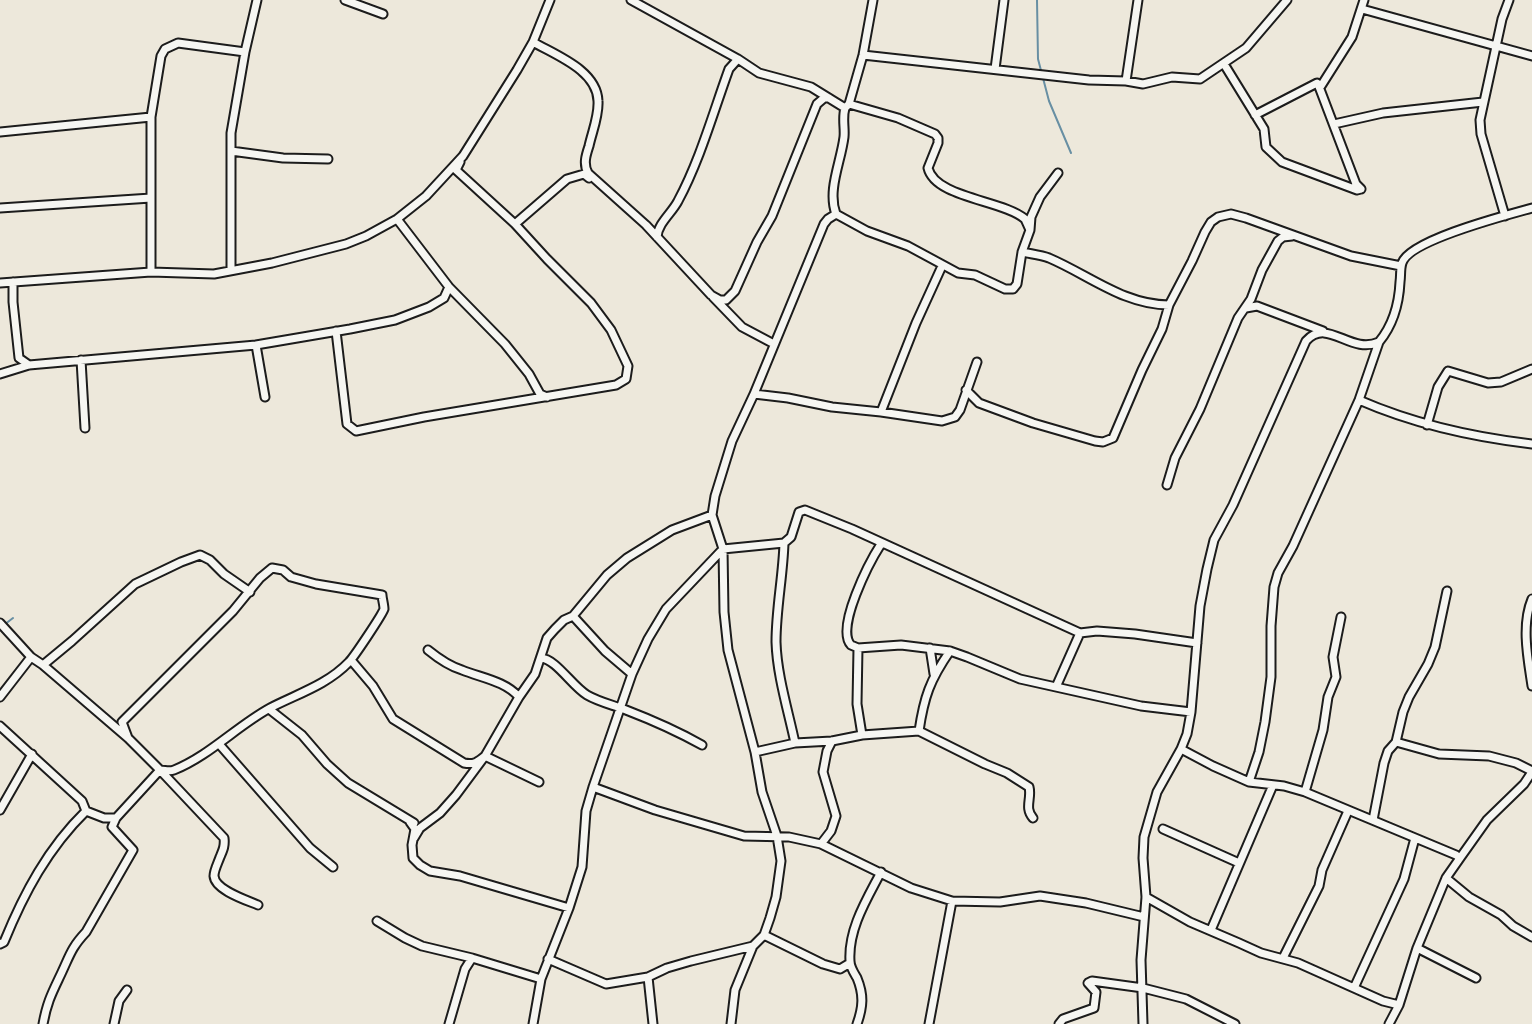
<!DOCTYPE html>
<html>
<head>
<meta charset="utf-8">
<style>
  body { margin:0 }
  canvas { display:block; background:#ede8db }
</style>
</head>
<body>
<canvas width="1532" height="1024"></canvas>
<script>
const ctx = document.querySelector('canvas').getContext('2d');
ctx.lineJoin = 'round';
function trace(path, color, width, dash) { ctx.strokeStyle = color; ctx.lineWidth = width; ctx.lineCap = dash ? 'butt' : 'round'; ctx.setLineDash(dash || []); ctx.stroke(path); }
const stream = new Path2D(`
  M1037,0L1038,59L1049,101L1071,153
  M0,628L13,618`);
const minor = new Path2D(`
  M345,0L383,14
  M631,0L738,59L759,73L811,87L845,108L849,104L898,118L935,134L938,138V143L928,168C935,198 1003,200 1025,219L1030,230L1022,252L1017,284L1013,289H1005L975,275L958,273L908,246L867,231L836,214C827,190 841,162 844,137C845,128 842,118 845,108
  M1362,9L1532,56
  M533,42C555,55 597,70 598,101C599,116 592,132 589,146C586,155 583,164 588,173L646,225L711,295L720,300H726L735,291L757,242L772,216L817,104L824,98H829
  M863,55L1089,80L1126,81L1143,84L1172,77L1200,79L1246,48L1287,0
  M1224,64L1264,129L1266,147L1282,162L1357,190L1361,189
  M995,69L1004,0
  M1126,81L1138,0
  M1318,84L1356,184L1361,189
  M849,104L863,55L873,0
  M1255,115L1317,83L1321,86L1352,37L1364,0
  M1334,124L1383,113L1483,102
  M0,132L151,117
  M231,151L283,158L328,159
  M0,208L151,198
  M1505,216L1481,134L1480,120L1502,19L1509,0
  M397,219L449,287L505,344L529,374L540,394L547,397
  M515,224L567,179L584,174L589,178
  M1030,230L1031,217L1040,197L1058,173
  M657,237C658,223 672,213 678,201C700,160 713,113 729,69L738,59
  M1022,252C1031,254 1041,255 1049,258C1089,275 1124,305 1169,305
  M231,270V133L245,52L257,0
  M151,272V117L161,56L165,49L178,43L245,52
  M13,282V302L19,358L29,365
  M0,283L151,272L214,274L272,263L346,244L366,236L397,219L426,196L463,156L517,70L533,42L550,0
  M713,297L742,327L774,344
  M1246,308L1257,306L1323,331
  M336,331L347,424L356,431L424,417L616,385L626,379L628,366L611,330L591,303L547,259L515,224L456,170L460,162
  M256,345L265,397
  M81,360L85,428
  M0,374L29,365L256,345L350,329L395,320L429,307L444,298L449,287
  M966,390L979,403L1033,423L1095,441L1103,442L1113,438L1142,370L1162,329L1169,305L1192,261L1205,232L1211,222L1218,217L1231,214L1246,218L1351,256L1401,266
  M754,394L824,224L828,219L836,214
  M1359,400C1414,424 1472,437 1532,444
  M881,412L916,323L942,266
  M1427,425L1438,387L1448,371L1488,383L1501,382L1532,369
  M1167,485L1175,458L1200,409L1238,318L1251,299L1262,270L1278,241L1283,237L1292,236
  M881,544C870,561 835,628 851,645L858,648L901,645L950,651L967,657L1020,679L1141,706L1191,712
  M1532,599C1521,625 1528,659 1532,686
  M573,616L605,651L632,674
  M0,623L31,657
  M858,648L857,704L862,735
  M930,648L934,674
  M428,650C439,659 449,666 462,670C482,678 505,681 519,697
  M541,658C556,659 572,686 587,695C599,702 613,705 626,710C652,720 677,731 702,745
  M351,660L373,686L393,719L464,763C474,765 478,762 485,756L539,782
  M43,665L72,641L135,584L181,562L200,555L210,560L224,574L250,592
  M1056,687L1080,633
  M0,697L31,657L43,665L128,738L160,770L224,838C225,846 223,850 220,857C218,863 214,870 214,876C215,890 246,900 258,905
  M269,709L302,735L327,764L348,783L414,823
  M0,726L82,801L86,811
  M919,731C924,697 930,680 950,651
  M1396,742L1439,754L1489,756L1516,763L1532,771
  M795,743C788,710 777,675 776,642C776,609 783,576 784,543L791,537L799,512L805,510L852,529L1080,633L1097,631L1135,634L1197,643
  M219,744L310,848L333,867
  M1181,749L1213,766L1249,782L1284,786L1305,792L1456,855L1460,858L1446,878L1469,897L1501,915L1513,926L1532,937
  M755,752L795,743L832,741L862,735L919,731L985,764L1007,773L1029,787C1032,798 1024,808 1033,818
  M1249,782L1259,752L1265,722L1271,677V626L1274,587L1278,573L1293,546L1359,400L1379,342C1393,325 1399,303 1400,282C1401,275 1400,269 1402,263C1409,240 1507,215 1532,208
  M593,787L655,810L744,836L789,837L821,844L911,888L952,901L1000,902L1040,896L1086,903L1144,917
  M1305,792L1323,730L1328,697L1336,677L1333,657L1341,617
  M0,810L32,754
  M1373,820L1384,763L1388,751L1396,742L1403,712L1409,697L1428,664L1435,647L1447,591
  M410,822L415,829L412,845L413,858L420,865L430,871L460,876L569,908
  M1163,829L1239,863
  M414,838L420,828L440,813L456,795L485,756L519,697L535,674L547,638L555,629L564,620L573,616L607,575L627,558L672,530L712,515
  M821,844L831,831L836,816L823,772L827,751L832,741
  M1460,858L1487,820L1524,784L1532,772
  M1146,897L1190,922L1239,943L1261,953L1298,963L1383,1001L1399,1005
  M377,921L405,938L422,946L472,958L541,979
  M1211,930L1273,785
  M764,935L823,964L840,969L850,963
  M0,944L4,942C24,893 48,848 86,811L104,818H116
  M1417,948L1476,978
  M1283,958L1319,886L1322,870L1348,811
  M548,959L606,984L648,977L667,968L691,961L753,946
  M648,977L653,1024
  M1354,988L1404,879L1415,838
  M43,1024C47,1002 52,993 61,974C70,955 71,948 86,932L133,850L112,827L116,818L160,770C165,770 169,772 174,770C209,756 237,726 270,708C297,694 327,685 349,662C354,657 382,615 384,609C384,605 382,598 382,595L316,584L291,577L283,570L272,568L260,578L233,611L122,722L128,738
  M114,1024L119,1001L127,990
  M449,1024L465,969L472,958
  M533,1024L541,979L569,908L582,867L586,811L593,787L632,674L648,639L666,609L723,549L784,543
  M731,1024L735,990L753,946L764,935L770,918L776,897L781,861L777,836L762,792L755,752L728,650L724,612L723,549L712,515L715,496L732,441L754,394L788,398L832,407L881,412L942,421L955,417L960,410L977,362
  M857,1024C863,1007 864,995 857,978C854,973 850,967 850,961C848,929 867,899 881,872
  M929,1024L952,901
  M1059,1024L1063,1019L1094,1008L1096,992L1088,983L1092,981L1143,988L1186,999L1235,1024
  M1143,1024L1141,960L1146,897L1143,858L1144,837L1157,792L1181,749L1187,734L1191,712L1200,606L1207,569L1214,540L1233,505L1306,341C1328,317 1350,355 1379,342
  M1389,1024L1399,1005L1417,948L1446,878`);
trace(stream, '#688fa3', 2);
trace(minor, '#1c1c1c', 11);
trace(minor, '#f6f6f2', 7);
</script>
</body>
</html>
